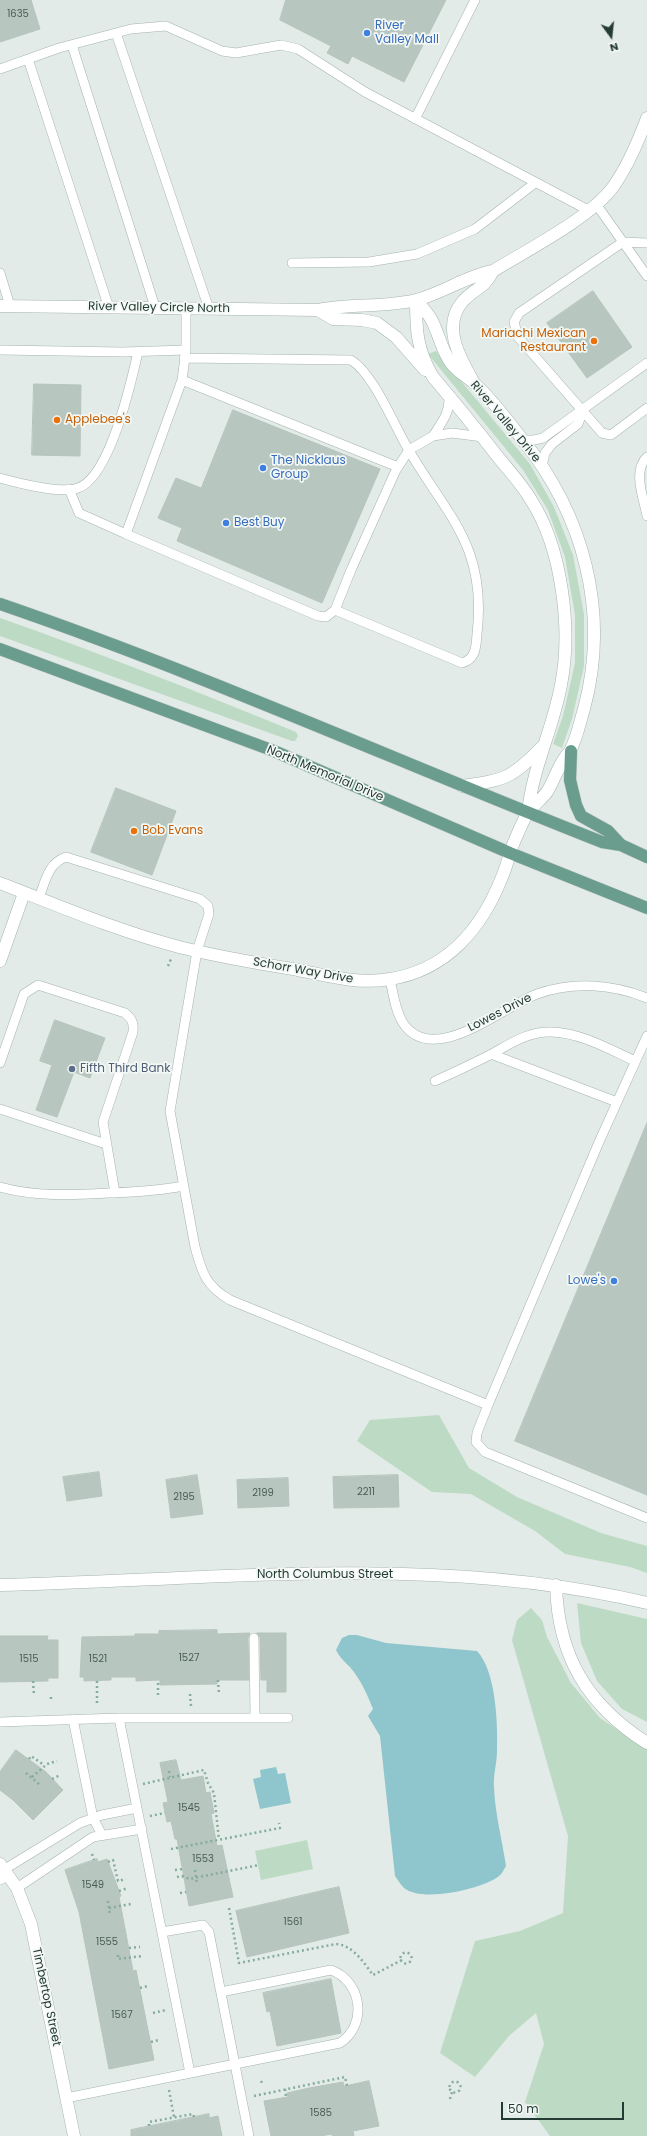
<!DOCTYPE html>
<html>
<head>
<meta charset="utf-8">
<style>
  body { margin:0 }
  #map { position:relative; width:647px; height:2136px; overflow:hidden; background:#e2ebe7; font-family:Poppins,sans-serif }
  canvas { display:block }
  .north { position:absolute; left:591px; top:16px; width:40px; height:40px; -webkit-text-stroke:3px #f3f8f5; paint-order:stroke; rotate:165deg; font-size:11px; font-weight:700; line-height:16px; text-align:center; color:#243b34 }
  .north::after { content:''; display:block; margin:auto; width:14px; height:18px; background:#243b34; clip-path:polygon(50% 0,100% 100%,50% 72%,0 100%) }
  .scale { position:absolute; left:501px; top:2102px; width:123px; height:18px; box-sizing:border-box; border:2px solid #243b34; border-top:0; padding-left:5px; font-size:12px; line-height:14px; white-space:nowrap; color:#243b34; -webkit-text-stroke:3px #f3f8f5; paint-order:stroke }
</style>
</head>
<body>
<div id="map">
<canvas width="647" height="2136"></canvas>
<div class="north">N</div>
<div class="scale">50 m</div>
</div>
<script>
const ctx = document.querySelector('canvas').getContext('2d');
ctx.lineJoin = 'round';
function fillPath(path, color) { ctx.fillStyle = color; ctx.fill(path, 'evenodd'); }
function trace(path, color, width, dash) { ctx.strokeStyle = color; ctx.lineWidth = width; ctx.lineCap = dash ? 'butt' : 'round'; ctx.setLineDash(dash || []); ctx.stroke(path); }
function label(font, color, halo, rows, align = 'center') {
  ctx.font = font + ' Poppins,sans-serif'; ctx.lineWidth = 3.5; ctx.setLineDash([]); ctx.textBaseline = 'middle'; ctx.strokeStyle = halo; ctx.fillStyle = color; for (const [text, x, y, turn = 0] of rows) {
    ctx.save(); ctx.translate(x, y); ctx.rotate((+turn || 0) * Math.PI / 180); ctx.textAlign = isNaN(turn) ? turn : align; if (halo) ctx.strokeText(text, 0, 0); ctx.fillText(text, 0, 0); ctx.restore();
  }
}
const green = new Path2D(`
  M436,351L530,464L554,507L573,555L584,614V666L572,719L562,748L553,744L563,716L575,663V615L565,557L548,510L523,470L428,354Z
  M0,618C100,653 198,692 296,732L298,736L295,741H292L0,636Z
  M439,1415L469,1468L517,1497L601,1533L647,1546V1573L630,1567L565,1554L535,1531L471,1494L432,1492L357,1441L370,1420Z
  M577,1603L647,1619V1722L622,1709L597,1681L581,1643Z
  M531,1608L542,1620L547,1637L571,1683L600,1718L647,1749V2136H550L525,2102L544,2044L536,2013L509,2036L475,2077L440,2053L475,1941L520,1931L563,1913L568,1836L512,1640L517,1620Z
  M307,1840L313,1869L261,1880L255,1851Z`);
const water = new Path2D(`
  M349,1635H357L386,1643L477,1651C496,1671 498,1724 497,1751C497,1763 493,1775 494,1787C495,1814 502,1839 506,1866C504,1869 502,1874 499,1876C483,1889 422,1903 404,1888C401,1885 398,1880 395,1876L380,1736L368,1716L373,1709C367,1694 361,1680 350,1667C344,1661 340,1658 336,1650L342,1638Z
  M276,1767L278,1774L285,1773L291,1803L260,1809L253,1779L261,1777L260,1770Z`);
const building = new Path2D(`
  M0,0H31L40,29L0,42Z
  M286,0H446L404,82L352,56L348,64L327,53L331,46L280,20Z
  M593,291L632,347L587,378L547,323Z
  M34,384L81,385L80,456L32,455Z
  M233,410L380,469L322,603L177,541L182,528L158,518L176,478L201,488Z
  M116,788L176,811L152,875L91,852Z
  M55,1020L105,1038L90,1078L74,1072L57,1117L36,1110L52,1065L40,1061Z
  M647,1123V1495L515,1441Z
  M99,1472L102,1496L67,1501L63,1477Z
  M197,1475L203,1514L171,1518L166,1480Z
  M398,1475L399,1507L334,1508L333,1477Z
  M288,1478L289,1506L238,1508L237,1480Z
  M217,1630V1634L250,1633L248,1638L249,1680H217V1684L160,1685V1680L136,1681V1677H111V1680L84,1681V1677H80L82,1637L135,1636V1634H159V1631Z
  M257,1633H286V1692H267V1680H261L260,1638Z
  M0,1636H48L47,1640H58V1678H48V1681L0,1682Z
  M16,1750L46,1772L63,1790L33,1820L13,1800L0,1790V1772Z
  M176,1760L181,1780L203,1776L206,1793L210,1792L214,1813L211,1814L217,1846L222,1845L233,1897L189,1906L177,1839H175L171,1821L167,1822L163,1803L168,1802L160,1763Z
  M97,1859L98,1862L107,1859L121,1896L119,1897L133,1971L136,1970L154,2060L109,2069L79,1912L65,1870Z
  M339,1887L349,1933L247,1957L236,1911Z
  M331,1979L341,2033L277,2046L270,2011L267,2012L263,1993Z
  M369,2081L379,2126L353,2131L354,2136H332V2134L320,2136H271L264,2101L288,2097L287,2093L309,2088L343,2082L344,2086Z
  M209,2114V2118L218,2116L222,2136H131V2130Z`);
const path = new Path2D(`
  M168,966L171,959
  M218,1680L219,1694
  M33,1681L34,1696
  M97,1681V1706
  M190,1694L191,1706
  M158,1695V1680
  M51,1699V1696
  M29,1759L31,1756L44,1765
  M169,1771L170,1777
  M26,1773L39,1784
  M32,1777L47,1764L57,1761
  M52,1779L60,1775
  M143,1784L204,1770L208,1783L214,1793L219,1840
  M150,1816L165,1813
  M171,1849L280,1828L279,1823
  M92,1854L94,1860
  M108,1862L113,1860L118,1881L126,1879
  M175,1870L183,1869
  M195,1870L197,1884
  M177,1877L182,1876L189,1879L259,1865
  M119,1891L128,1888
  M180,1893L186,1892
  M108,1901L110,1915
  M109,1908L131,1904
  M229,1908L239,1963L336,1944C353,1945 364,1963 373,1975L402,1960
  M129,1948L140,1947
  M400.5 1958a5.5 5.5 0 1 1 11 0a5.5 5.5 0 1 1-11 0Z
  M118,1955V1959L142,1956
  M140,1988L148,1986
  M153,2013L166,2010
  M151,2042L159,2040
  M261,2081L262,2083
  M449.5 2087a5.5 5.5 0 1 1 11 0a5.5 5.5 0 1 1-11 0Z
  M285,2089L286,2097
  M169,2090L174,2117
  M254,2096L345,2077L347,2086
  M450,2099L452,2092
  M149,2126V2122L193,2114L194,2117`);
const service = new Path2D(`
  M116,33L209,309
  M72,45L155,307
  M28,59L109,308
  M0,69L59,48L131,29L154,27L166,26L222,51L236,53L281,45L298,49L365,92L588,210
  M415,119L475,0
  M596,204L647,276
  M647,243L623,242L519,313L514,322L518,337L602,433L611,435L647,408
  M292,263L369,262L417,254L475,229L535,183
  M0,273L10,306
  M186,309V350L182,380L126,534L318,616L326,617L335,610L351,570L396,470L409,450L433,436L452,433L483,437
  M0,350L123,352L186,350
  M184,358L351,360C373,373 394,425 408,449C448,517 487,546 477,634C476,647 476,659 462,663L335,610
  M182,380L398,467
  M433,436C442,422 450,413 449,396
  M523,440H534L543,438L647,363
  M647,457C632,471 644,499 647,516
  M542,466L545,453L552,444L578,424L583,411
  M0,478C18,483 62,494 78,488C110,477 131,383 138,352
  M69,489L79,513L126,534
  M39,898C45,882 48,863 66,857L200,899L208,906L209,914L197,951L170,1111L195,1247C202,1273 206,1286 230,1300L488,1405L599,1142L647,1036
  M390,979C393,993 395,1010 403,1023C433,1068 502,1007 537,994C573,981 612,984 647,998
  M491,1054L617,1102
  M0,1063L24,994L38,985L125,1013C132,1019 134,1023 133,1032L103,1122L115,1193
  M435,1081C453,1073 472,1064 490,1055C510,1044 528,1031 552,1032C581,1033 609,1049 635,1061
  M0,1109L106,1144
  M0,1187C37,1197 72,1195 110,1193C135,1192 159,1191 183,1186
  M488,1405L477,1433L476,1442L485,1452L647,1518
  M254,1638L255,1718
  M119,1718L190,2073
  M73,1719L93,1818L102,1835
  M0,1722L119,1718H288
  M5,1869L80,1823L102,1815L137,1808
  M0,1880L9,1875
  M17,1888L93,1837L142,1829
  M162,1932L203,1925L209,1932L249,2136
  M66,2098L340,2043C368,2025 362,1981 331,1970L221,1992`);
const minor = new Path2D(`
  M416,300C416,331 417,350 433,377C455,403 477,430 498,457C509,471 522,484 531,500C562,548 572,629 561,685C553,729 532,769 528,813
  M0,306L318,310C350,303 384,308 416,300C443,293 466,276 493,271C527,250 590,218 613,187C628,166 638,142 647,118
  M318,310L333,319L362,320L377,323L396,337L425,370
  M473,381C460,358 441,326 463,301C475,288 485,288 493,271
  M462,786C506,780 512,778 543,746
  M0,883C59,906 118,931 179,947C216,956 255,963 293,969C324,975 358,985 390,979C447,970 482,928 502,877C507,866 509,854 514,842C518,833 522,823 527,814C532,806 541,800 547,792C554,781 557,769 564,759C568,752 567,757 571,749C577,737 580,722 584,709C610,613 584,515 522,439C508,421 491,398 474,383C466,376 458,372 451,363C441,350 439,333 431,319C427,312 421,306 416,300
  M0,961L24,893
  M0,1585C215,1580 436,1553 647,1603
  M556,1585C558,1656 587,1705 647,1743
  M0,1864L17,1888L31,1924L74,2136`);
const primary = new Path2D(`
  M0,604C204,674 401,763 602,842L621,845L647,857
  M0,649L274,751L510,853L647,908
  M571,751L570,780L576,805L581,816L608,831L621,845`);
const markers = [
  [367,33,4,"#3f7fe0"],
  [594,341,4,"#e8710a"],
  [57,420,4,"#e8710a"],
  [263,468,4,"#3f7fe0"],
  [226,523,4,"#3f7fe0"],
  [134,831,4,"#e8710a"],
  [72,1069,4,"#5c6f8a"],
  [614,1281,4,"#3f7fe0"]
];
const numberNames = [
  ["1635",18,14],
  ["2211",366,1492],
  ["2199",263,1493],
  ["2195",184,1497],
  ["1527",189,1658],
  ["1515",29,1659],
  ["1521",98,1659],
  ["1545",189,1808],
  ["1553",203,1859],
  ["1549",93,1885],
  ["1561",293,1922],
  ["1555",107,1942],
  ["1567",122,2015],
  ["1585",321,2113]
];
const shopNames = [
  ["River",375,26],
  ["Valley Mall",375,40],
  ["The Nicklaus",271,461],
  ["Group",271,475],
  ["Best Buy",234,523],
  ["Lowe's",606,1281,"right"]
];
const streetNames = [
  ["River Valley Circle North",159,308,1],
  ["River Valley Drive",505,422,50],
  ["North Memorial Drive",325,774,23],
  ["Schorr Way Drive",303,971,10],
  ["Lowes Drive",500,1013,-27],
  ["North Columbus Street",325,1575],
  ["Timbertop Street",46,1997,78]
];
const foodNames = [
  ["Mariachi Mexican",586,334,"right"],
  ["Restaurant",586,348,"right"],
  ["Applebee's",65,420],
  ["Bob Evans",142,831]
];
const serviceNames = [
  ["Fifth Third Bank",80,1069]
];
fillPath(green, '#bddbc4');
fillPath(water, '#8fc5cc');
fillPath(building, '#b8c6c0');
trace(building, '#b5c4bd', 1);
trace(service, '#a5b3ae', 10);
trace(minor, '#a5b3ae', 13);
trace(primary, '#c2c8c6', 13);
trace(path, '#85ac9e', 2.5, [2, 3]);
trace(service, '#fff', 9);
trace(minor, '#fff', 12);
trace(primary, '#6a9d8e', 12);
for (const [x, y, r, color] of markers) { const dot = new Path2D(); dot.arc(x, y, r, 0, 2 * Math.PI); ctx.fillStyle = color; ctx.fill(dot); trace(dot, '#f3f8f5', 1.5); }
label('10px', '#495e57', null, numberNames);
label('12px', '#366cbe', '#f3f8f5', shopNames, 'left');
label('12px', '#243b34', '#f3f8f5', streetNames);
label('12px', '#c56008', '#f3f8f5', foodNames, 'left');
label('12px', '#4e5e75', '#f3f8f5', serviceNames, 'left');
</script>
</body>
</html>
